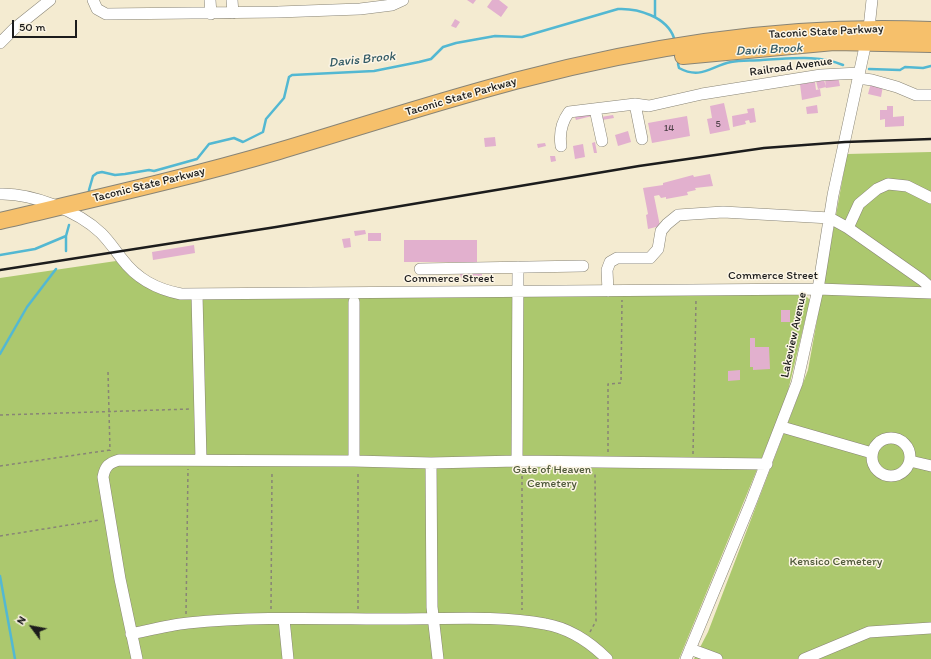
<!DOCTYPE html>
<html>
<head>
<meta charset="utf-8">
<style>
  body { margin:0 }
  #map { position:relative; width:931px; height:659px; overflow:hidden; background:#f4ebd1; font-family:Itim,sans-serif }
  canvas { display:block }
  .north { position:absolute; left:12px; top:607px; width:40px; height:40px; -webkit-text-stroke:3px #fcf5e5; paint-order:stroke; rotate:302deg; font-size:11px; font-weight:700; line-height:16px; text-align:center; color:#1c1c1c }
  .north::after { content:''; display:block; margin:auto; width:14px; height:18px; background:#1c1c1c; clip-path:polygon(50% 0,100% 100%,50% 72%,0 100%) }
  .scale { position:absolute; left:12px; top:20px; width:65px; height:18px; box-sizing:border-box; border:2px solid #1c1c1c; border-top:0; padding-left:5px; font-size:12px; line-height:14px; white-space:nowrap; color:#1c1c1c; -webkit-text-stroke:3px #fcf5e5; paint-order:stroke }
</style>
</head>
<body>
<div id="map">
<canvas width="931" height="659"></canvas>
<div class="north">N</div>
<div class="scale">50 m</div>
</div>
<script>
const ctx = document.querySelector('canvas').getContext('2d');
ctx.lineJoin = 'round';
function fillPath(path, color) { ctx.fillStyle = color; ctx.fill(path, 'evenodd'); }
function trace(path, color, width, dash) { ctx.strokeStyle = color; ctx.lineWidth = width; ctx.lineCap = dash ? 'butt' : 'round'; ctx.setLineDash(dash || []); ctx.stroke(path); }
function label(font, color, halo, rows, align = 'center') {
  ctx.font = font + ' Itim,sans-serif'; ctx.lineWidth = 3; ctx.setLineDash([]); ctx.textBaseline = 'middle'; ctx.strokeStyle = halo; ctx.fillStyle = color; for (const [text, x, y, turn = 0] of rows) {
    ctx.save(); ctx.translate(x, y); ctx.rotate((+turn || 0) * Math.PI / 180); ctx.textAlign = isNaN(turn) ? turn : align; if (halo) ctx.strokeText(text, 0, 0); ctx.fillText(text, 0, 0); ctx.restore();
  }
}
const green = new Path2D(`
  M931,152V659H694L708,632L808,370L847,154Z
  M116,261C133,279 149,291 174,298L804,294L810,300L786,399L679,659H0V278Z`);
const stream = new Path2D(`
  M655,0V17
  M678,64L679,68C701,80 711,66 731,62C741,60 752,61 762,60C789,59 817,54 843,65
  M869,69L900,70L905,67L923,68L931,66
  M89,190L93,176L97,173L102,172L115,175L125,174L149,170L154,171L197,159L209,144L234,138L243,142L263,132L266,119L284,98L289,77L292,75L374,71L419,62L431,59L443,47L456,43L495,36L522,37L618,9C638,8 667,17 674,38
  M66,251V236L69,225
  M0,255L35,249L66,236
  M0,354L27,307L56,269
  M0,576L15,659`);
const building = new Path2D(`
  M467,0H476L473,4Z
  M492,0H499L508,7L501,17L487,7Z
  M455,19L460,22L456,28L451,26Z
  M838,77L840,86L826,88L825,79Z
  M824,80L826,87L818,89L816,81Z
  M815,82L816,90L820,89L821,96L802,100L800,84Z
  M871,83L883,86L881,97L868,94Z
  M724,103L730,130L710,134L707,119L712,118L710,106Z
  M817,105L818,113L807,114L806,107Z
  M887,106H893V117L904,116V126L885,127V119L880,120V110H887Z
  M754,108L756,122L750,123L749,120L745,121L746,124L733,127L732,116L748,113L747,109Z
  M591,113L592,116L576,120L575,117Z
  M613,115L614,118L602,120L601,117Z
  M687,116L690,136L652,143L648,123Z
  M628,131L631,142L618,146L615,135Z
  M495,137L496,146L485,147L484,138Z
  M595,142L597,153H594L592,143Z
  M545,143L546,146L538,148L537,144Z
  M583,144L585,157L575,159L573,146Z
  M550,156H555L556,161L551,162Z
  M710,174L713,186L695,188L696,190L687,192L688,195L666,199V197L661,198L659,195L654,196L660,226L648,229L646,215L648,214L643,188L663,185V183L693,175L694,177Z
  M365,230L366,234L355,236L354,231Z
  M368,233H381V241H368Z
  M350,238L351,247L344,248L342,239Z
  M404,240H477V262H404Z
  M194,245L195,253L153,260L152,252Z
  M460,274H470V277L461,278Z
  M472,274H482V278H472Z
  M781,310H790V322H781Z
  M750,338H755V347H769L770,369L753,370V367H750Z
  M740,370V380L728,381V371Z`);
const path = new Path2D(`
  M108,372L110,451
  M0,415L190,409
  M608,452V384L621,383L622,300
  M693,454L696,300
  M0,466L110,450
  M522,470V610
  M0,536L100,520
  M271,609L272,471
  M358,609V471
  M186,614L188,469
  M590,632L596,621L595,472`);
const minor = new Path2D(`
  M93,0L97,9L106,14L278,12L360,9L392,5L403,0
  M210,0L211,14
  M232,0L233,13
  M0,43L15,28L50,0
  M858,78L872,80L897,87L916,95H931
  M635,104L642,139
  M595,109L602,141
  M561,146C559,133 561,123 569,112L635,104L649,106L702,94L821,75L859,73
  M0,194C32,193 78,211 101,233C109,241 115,250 122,259C137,279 156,289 181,294L818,289L931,293
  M848,228L859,204L877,189L888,184L907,186L931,198
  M420,269L583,266
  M608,291L607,270L610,262L617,258H650L658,249L661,231L667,224L678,215L723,212L830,218L848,228L922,280L931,288
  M197,295L201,460
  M782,427L872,453
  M872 457a19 19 0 1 1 38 0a19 19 0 1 1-38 0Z
  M354,461V302
  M517,461L518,267
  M910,461L931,466
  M431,463L432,607L438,659
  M284,619L288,659
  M131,634C150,630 169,625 188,623C258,616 329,619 400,619C445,619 500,615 545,624C568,628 590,642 607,659
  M690,649L717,659
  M137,659L120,579L103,477C105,466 109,463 119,460L354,461L431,463L517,461L767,464
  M686,659L751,502L797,383L818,289L833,195L869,28L872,0
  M804,659L869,632L931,628`);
const highway = new Path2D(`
  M683,56L834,42L931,44
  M0,221C93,199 187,178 279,151C360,127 441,100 523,79C656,44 793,24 931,30`);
const rail = new Path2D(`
  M0,270L276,227L639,166L764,148L845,142L931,139`);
const numberNames = [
  ["5",718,124],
  ["14",669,128]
];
const streetNames = [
  ["Taconic State Parkway",826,32,-3],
  ["Railroad Avenue",791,67,-8],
  ["Taconic State Parkway",461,97,-16],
  ["Taconic State Parkway",149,185,-14],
  ["Commerce Street",773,276],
  ["Commerce Street",449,279],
  ["Lakeview Avenue",794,335,-78]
];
const parkNames = [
  ["Gate of Heaven",552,470],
  ["Cemetery",552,484],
  ["Kensico Cemetery",836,562]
];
const waterNames = [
  ["Davis Brook",769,50,-3],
  ["Davis Brook",362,60,-6]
];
fillPath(green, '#acc86e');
trace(stream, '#53b8d2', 2.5);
fillPath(building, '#e2b0ce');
trace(minor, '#888476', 12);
trace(highway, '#888476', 18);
trace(path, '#888476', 1.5, [3, 3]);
trace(minor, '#fff', 11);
trace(highway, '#f6c06b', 16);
trace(rail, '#1c1c1c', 2.5);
label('10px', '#4e4148', null, numberNames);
label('12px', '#1c1c1c', '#fcf5e5', streetNames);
label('12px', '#4e5839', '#fcf5e5', parkNames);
label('italic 13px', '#325a65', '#fcf5e5', waterNames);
</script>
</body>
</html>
